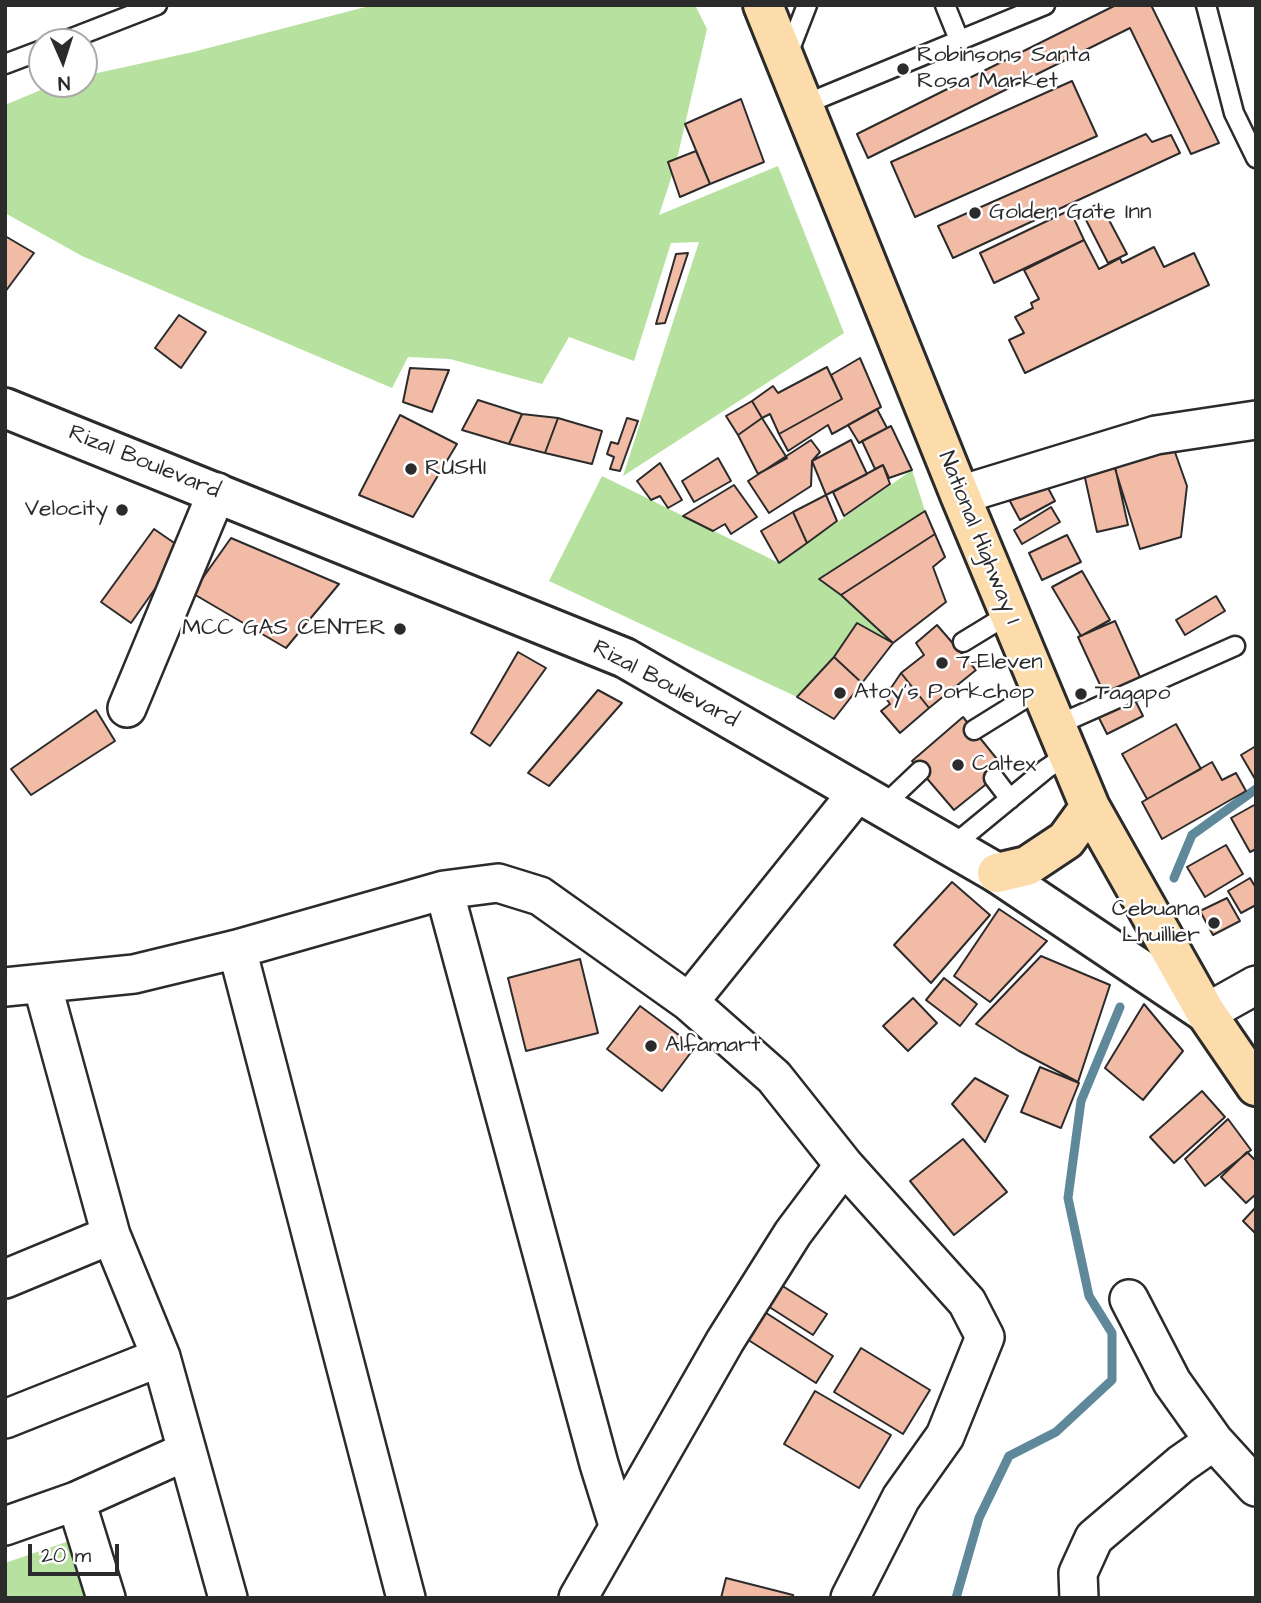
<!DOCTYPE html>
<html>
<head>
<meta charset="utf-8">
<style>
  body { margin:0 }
  #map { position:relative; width:1261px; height:1603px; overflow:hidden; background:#fff; font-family:"Architects Daughter",sans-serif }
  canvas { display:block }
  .frame { position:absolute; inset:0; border:7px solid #2b2b2b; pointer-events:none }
  .north { position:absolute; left:28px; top:28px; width:70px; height:70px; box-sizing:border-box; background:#fff; border:2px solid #aaa; border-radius:50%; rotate:177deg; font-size:19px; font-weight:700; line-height:28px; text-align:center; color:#2b2b2b }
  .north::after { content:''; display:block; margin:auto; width:24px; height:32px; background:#2b2b2b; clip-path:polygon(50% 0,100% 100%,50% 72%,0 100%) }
  .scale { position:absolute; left:28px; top:1544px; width:91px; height:32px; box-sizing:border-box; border:4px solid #2b2b2b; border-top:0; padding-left:9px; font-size:21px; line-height:24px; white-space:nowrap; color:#2b2b2b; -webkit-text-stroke:5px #fff; paint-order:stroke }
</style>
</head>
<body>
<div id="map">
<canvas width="1261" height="1603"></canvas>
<div class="frame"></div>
<div class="north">N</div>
<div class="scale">20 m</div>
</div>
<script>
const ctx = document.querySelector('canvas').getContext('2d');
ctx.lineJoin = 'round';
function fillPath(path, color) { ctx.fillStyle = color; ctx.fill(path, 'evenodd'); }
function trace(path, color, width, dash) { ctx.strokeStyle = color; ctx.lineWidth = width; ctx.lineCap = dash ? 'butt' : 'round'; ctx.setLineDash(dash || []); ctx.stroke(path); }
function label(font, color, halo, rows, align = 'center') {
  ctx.font = font + ' "Architects Daughter",sans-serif'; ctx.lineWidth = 5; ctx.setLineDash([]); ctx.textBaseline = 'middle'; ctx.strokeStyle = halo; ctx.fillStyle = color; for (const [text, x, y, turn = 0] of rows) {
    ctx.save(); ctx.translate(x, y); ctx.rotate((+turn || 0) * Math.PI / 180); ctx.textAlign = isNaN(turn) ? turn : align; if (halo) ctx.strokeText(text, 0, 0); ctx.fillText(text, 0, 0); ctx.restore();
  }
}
const green = new Path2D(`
  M373,5H695L707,29L676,163L659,215L778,166L844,333L623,476L699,242L671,243L634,361L569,337L542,384L450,359L408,357L392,388L82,256L5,213V105L55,84H84V76L193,52Z
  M912,470L925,511L819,578L841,595L893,643L857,623L834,657L797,697L549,581L602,476L779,563Z
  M69,1541L89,1597L5,1598V1563Z`);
const stream = new Path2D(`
  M1174,878L1192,835L1256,789
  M956,1598L979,1518L1009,1456L1056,1432L1112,1380V1333L1089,1296L1068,1198L1081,1101L1120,1007`);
const building = new Path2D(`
  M1116,5H1151L1219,143L1191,154L1130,28L868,158L857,134Z
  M1072,81L1097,136L915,217L891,162Z
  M741,99L764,162L710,184L685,124Z
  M1146,134L1152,142L1171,135L1180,153L953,258L938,226Z
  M696,151L710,184L680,197L668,162Z
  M1100,203L1127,254L1108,263L1082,212Z
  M1070,210L1084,240L994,283L980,253Z
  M5,236L34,253L5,292Z
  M1084,240L1099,269L1120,258L1122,263L1154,247L1164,267L1194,253L1209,285L1025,373L1009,340L1024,333L1015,317L1033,308L1031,303L1039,299L1024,270Z
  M688,253L665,323L656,324L676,254Z
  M179,315L206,332L181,368L155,348Z
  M860,358L881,407L832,434L828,425L788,451L779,434L842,399L831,375Z
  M827,367L842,399L779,434L770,414L762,418L752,401L773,386L778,393Z
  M410,368L449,370L432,412L403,402Z
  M478,400L522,414L509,444L462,430Z
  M752,401L762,418L738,435L726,416Z
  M877,409L887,428L859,443L848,425Z
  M522,414L558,418L545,453L509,444Z
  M400,415L457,444L413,517L359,495Z
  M558,418L602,431L592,464L545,453Z
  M627,418L638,421L620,471L610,469L614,457L607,454L611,442L618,444Z
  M762,418L787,458L758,474L738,435Z
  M891,426L912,470L889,478L883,465L875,469L862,441Z
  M811,440L820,452L812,461L811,486L769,513L748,481Z
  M851,440L867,474L826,495L812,461Z
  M1171,441L1187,486L1181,537L1140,549L1112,459Z
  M718,458L731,481L694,502L682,481Z
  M1114,462L1128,525L1097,532L1083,469Z
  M660,463L682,500L668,508L660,496L651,500L637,481Z
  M883,465L890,484L844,516L833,492Z
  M1040,473L1055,501L1020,520L1005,492Z
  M734,485L757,517L731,534L725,524L713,531L683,516Z
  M826,495L837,521L807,543L793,512Z
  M1051,507L1060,522L1022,544L1014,530Z
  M925,511L935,534L841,595L819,579Z
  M793,512L807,543L779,563L761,531Z
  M154,529L183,549L131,623L101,602Z
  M935,534L945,557L933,567L946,602L893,643L841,595Z
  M1067,535L1081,562L1042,580L1029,553Z
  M231,538L339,584L286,648L192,593Z
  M1082,571L1110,620L1081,636L1052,587Z
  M1216,596L1225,611L1185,635L1176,620Z
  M1115,621L1144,686L1108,702L1078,637Z
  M857,623L893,643L862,683L834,657Z
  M937,625L976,670L929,708L901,673L924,655L916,643Z
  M518,652L546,668L490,746L471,733Z
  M834,657L862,683L834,719L797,697Z
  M901,673L929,708L900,733L881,711L890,704L885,697Z
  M598,690L622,703L549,786L528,773Z
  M1132,694L1143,716L1107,734L1096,712Z
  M96,710L115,741L31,795L11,769Z
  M963,717L1005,769L954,810L912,761Z
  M1176,724L1201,769L1147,799L1122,754Z
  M1256,746V778L1255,779L1241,755Z
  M1212,762L1222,780L1236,773L1246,791L1162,839L1142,802Z
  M1256,804V849L1250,852L1231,818Z
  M1226,845L1243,874L1205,897L1187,867Z
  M1250,878L1256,888V905L1241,913L1228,891Z
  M952,882L990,915L931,983L894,945Z
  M1227,898L1240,921L1213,935L1200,911Z
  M999,909L1047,941L990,1002L954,976Z
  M1041,956L1110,985L1078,1082L1019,1051L976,1024Z
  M580,959L598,1033L526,1051L508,978Z
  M944,978L977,1004L960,1026L926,1000Z
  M913,998L937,1023L908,1051L883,1026Z
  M1144,1004L1183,1051L1143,1100L1105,1068Z
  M640,1006L695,1047L662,1091L607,1049Z
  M1040,1067L1079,1083L1061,1128L1021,1112Z
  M975,1078L1008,1096L985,1142L952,1104Z
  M1202,1091L1225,1117L1174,1163L1150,1137Z
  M1228,1119L1251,1150L1205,1186L1185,1159Z
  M963,1139L1007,1192L954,1235L910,1181Z
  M1247,1152L1256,1161V1194L1246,1203L1221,1177Z
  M1256,1207V1234L1243,1221Z
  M773,1280L827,1314L813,1335L760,1301Z
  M760,1309L833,1356L816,1383L742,1336Z
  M861,1348L930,1390L903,1434L834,1392Z
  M815,1391L891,1435L859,1488L784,1444Z
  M726,1578L793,1595L794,1598H721Z`);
const service = new Path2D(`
  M945,5L960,42
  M1206,5L1234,113L1256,158
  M62,42L157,5
  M788,54L807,5
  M5,64L42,50
  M803,105L1045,5
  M963,642L1009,614
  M1055,726L1235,646
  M974,730L1040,689
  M994,778L1010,799
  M882,807L920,771
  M950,848L1046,769L1067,755`);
const minor = new Path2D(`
  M960,495L1156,435L1256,420
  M127,708L217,492
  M444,890L599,1464L618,1525
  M237,949L406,1598
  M42,984L111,1235L161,1357L228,1598
  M5,987L134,974L237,949L444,890L498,883L540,896L689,1002L774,1077L844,1165L967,1302L985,1337L945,1436L901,1498L850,1598
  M689,1002L858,792
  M1206,1013L1256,985
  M5,1279L111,1235
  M1129,1299L1172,1382L1214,1441L1256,1487
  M5,1419L161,1357
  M76,1501L106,1598
  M5,1526L76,1501L187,1451
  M578,1598L725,1341L793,1233L844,1165
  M1079,1598L1078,1573L1094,1538L1181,1464L1214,1441`);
const secondary = new Path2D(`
  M5,408L625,658L997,873L1206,1013`);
const trunk = new Path2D(`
  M763,5L960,495L1090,807L1206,1013L1256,1086
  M997,873L1027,866L1066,840L1090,807`);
const markers = [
  [903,69,7,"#2b2b2b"],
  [975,213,7,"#2b2b2b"],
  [411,469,7,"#2b2b2b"],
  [122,510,7,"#2b2b2b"],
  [400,629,7,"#2b2b2b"],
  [942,663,7,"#2b2b2b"],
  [840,693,7,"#2b2b2b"],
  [1081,694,7,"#2b2b2b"],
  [958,765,7,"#2b2b2b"],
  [1214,923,7,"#2b2b2b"],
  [651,1046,7,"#2b2b2b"]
];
const poiNames = [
  ["Robinsons Santa",917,56],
  ["Rosa Market",917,82],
  ["Golden Gate Inn",989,213],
  ["RUSHI",425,469],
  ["Velocity",108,510,"right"],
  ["MCC GAS CENTER",386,629,"right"],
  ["7-Eleven",956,663],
  ["Atoy's Porkchop",854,693],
  ["Tagapo",1095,694],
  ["Caltex",972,765],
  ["Cebuana",1200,910,"right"],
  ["Lhuillier",1200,936,"right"],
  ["Alfamart",665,1046]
];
const streetNames = [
  ["Rizal Boulevard",144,463,22],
  ["National Highway 1",978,538,68],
  ["Rizal Boulevard",665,685,28]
];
fillPath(green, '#b6e19e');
trace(stream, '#5f899a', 9);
fillPath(building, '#f2bba6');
trace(building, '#2b2b2b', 2);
trace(service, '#2b2b2b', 23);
trace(minor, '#2b2b2b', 42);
trace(secondary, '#2b2b2b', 44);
trace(trunk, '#2b2b2b', 44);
trace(service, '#fff', 18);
trace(minor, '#fff', 37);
trace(secondary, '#fff', 38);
trace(trunk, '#fddcac', 38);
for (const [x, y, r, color] of markers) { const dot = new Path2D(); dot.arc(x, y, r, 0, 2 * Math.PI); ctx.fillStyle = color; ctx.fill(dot); trace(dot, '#fff', 2.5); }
label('23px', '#2b2b2b', '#fff', poiNames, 'left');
label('23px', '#2b2b2b', '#fff', streetNames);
</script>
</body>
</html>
